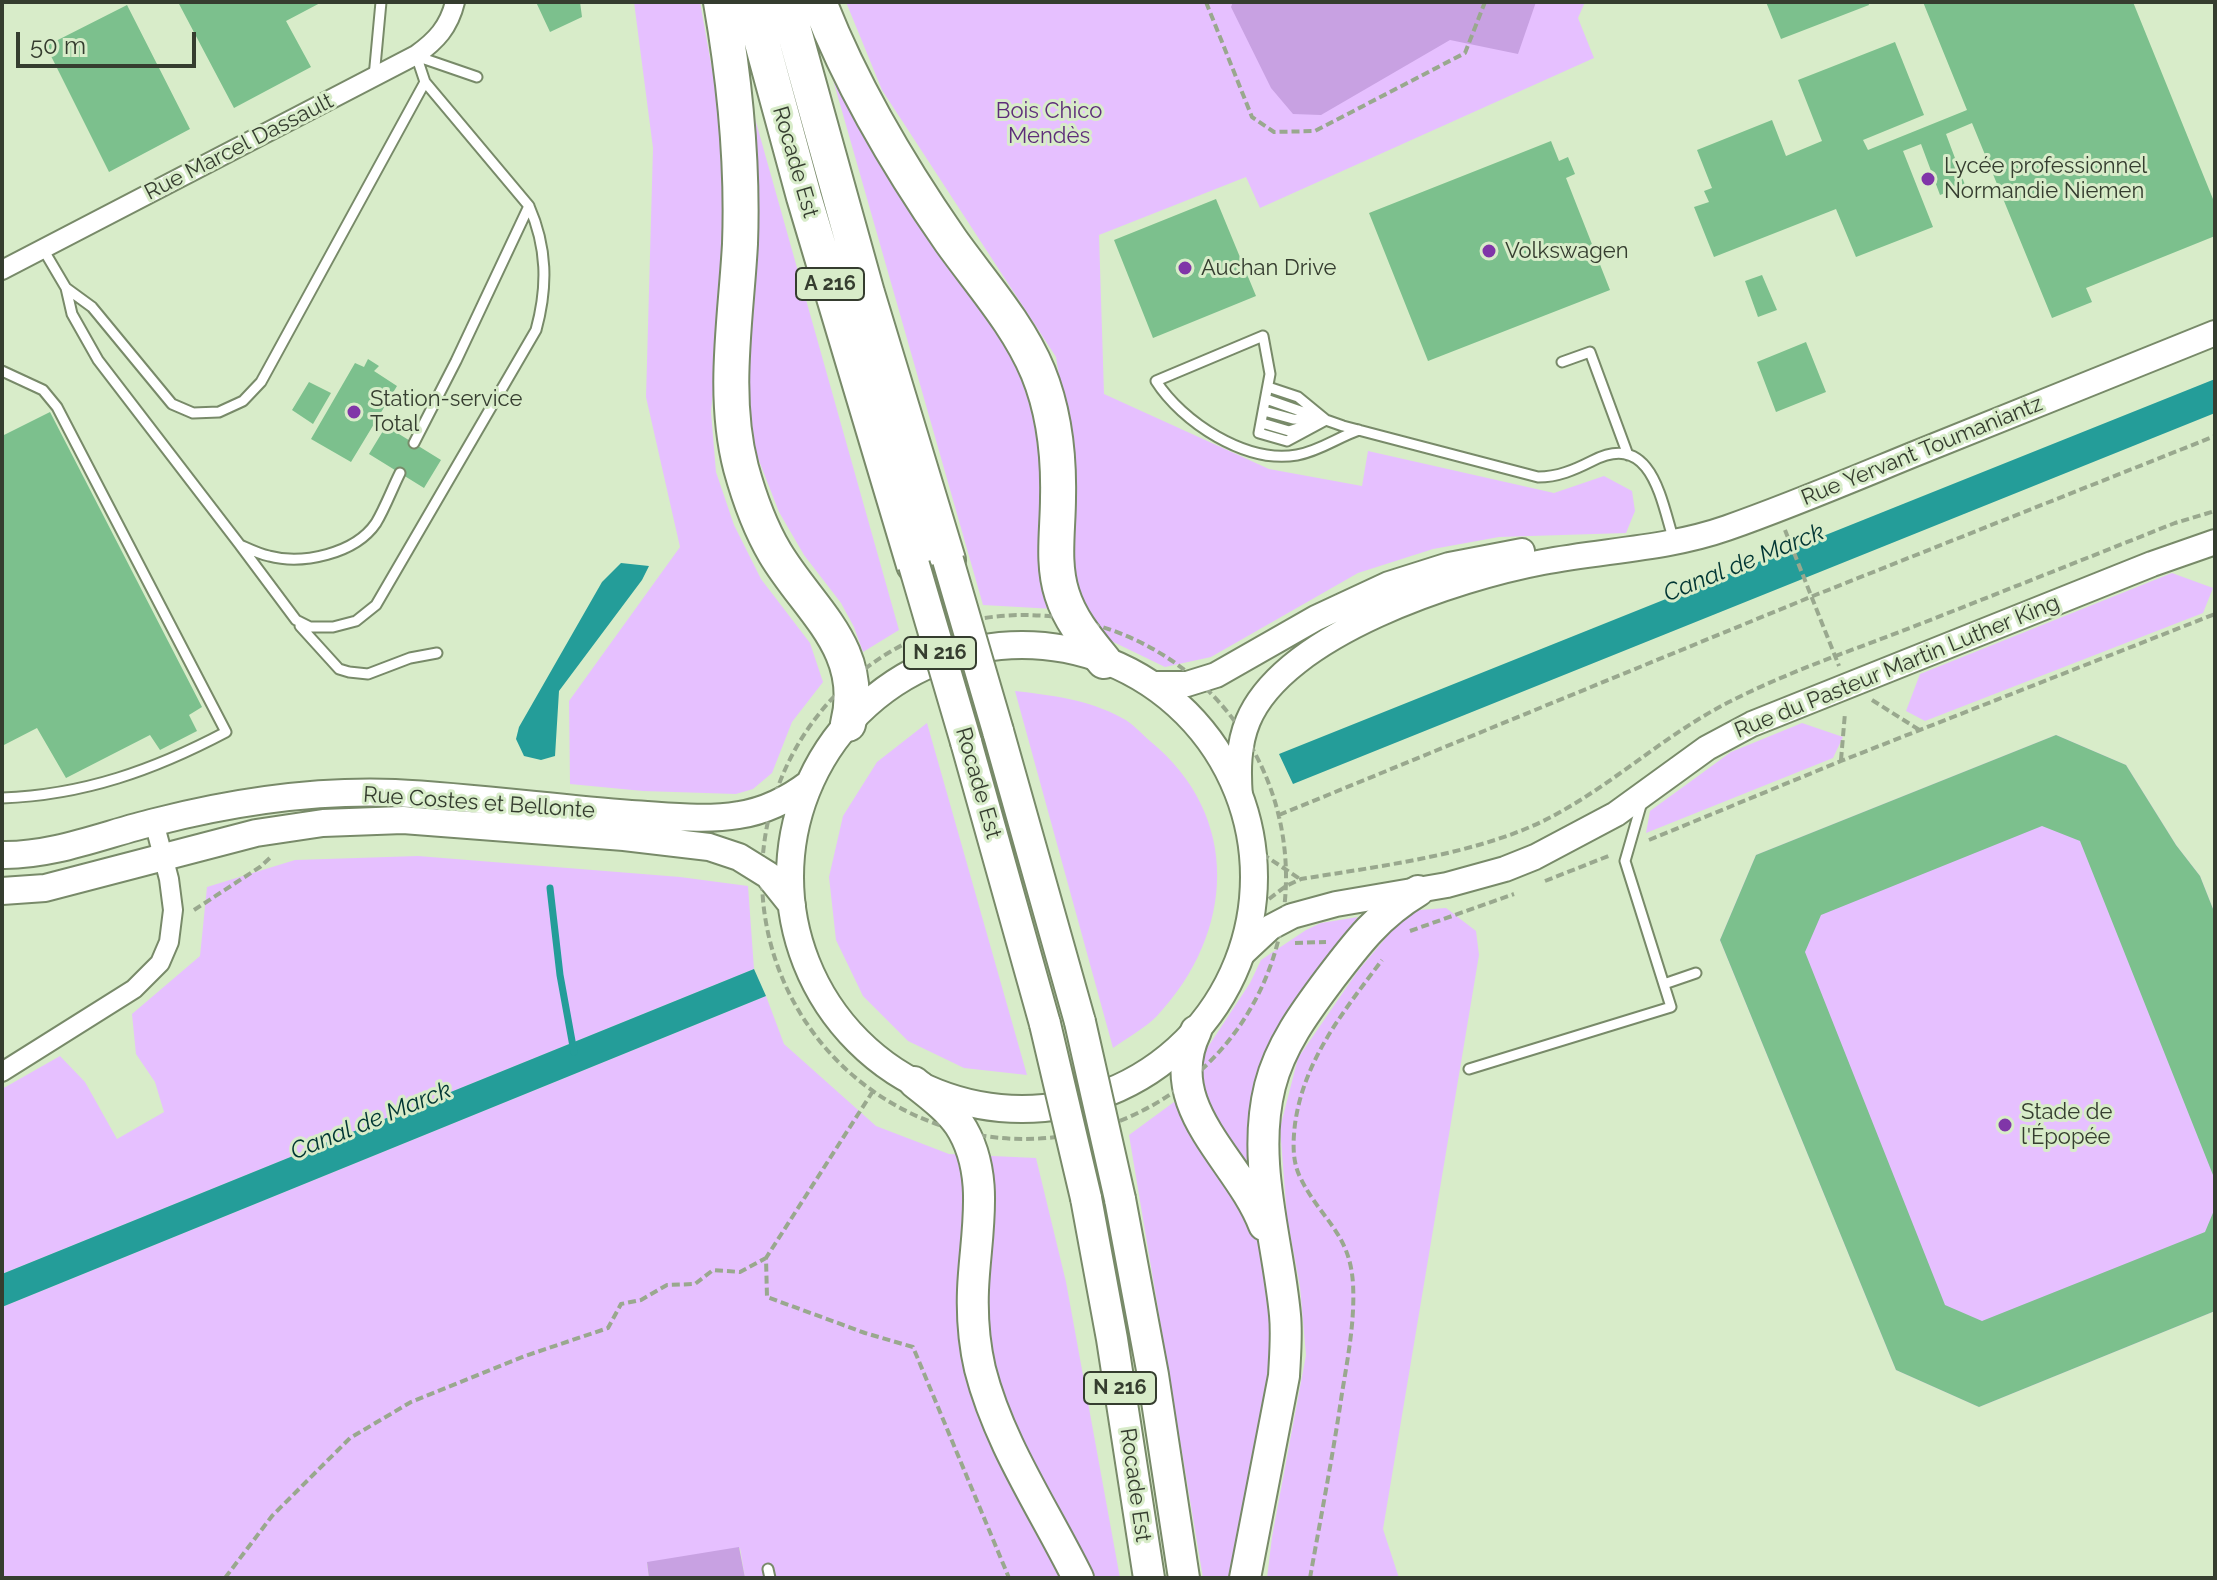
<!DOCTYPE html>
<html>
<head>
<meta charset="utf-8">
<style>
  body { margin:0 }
  #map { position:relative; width:2217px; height:1580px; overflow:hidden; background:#d8ecc9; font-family:Raleway,sans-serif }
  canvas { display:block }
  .frame { position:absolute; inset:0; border:4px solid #353d2f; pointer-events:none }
  .scale { position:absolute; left:16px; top:32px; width:180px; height:36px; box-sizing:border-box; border:4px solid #353d2f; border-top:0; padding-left:10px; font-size:24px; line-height:28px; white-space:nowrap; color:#353d2f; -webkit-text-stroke:6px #d8ecc9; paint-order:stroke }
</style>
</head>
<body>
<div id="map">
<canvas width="2217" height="1580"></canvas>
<div class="frame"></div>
<div class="scale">50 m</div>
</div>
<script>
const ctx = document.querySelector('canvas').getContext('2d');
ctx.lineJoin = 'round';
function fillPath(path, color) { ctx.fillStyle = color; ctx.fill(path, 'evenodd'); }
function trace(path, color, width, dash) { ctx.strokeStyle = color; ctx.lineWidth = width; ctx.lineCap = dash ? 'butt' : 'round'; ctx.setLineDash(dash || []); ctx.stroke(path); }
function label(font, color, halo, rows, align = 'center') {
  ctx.font = font + ' Raleway,sans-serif'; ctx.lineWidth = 6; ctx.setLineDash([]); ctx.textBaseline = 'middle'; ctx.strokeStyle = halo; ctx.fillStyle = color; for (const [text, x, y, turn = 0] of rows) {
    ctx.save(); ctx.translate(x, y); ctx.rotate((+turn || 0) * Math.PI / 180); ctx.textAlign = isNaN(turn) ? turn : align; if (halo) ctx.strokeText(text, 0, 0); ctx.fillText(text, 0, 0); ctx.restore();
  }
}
const green = new Path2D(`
  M634,2H700L720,114L725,206L720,315L711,412L716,472L734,525L761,579L810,643L823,682L792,722L772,773L753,789L736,794L643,791L570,784L569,701L680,547L646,397L653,148Z
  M846,2H1585L1578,18L1594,58L1260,208L1246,177L1099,235L1104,394L1269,469L1362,486L1368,451L1554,493L1604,476L1632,491L1635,511L1626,533L1499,537L1433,549L1358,573L1211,657L1165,667L1101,636L1075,592L1070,540V444L1056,357L882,90Z
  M826,55L1033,387L1045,432L1054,609L983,605Z
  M754,115L899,630L863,652L854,627L841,603L804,555L779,512L756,453L745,401L755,275Z
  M2172,573L2213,588L2203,613L1925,721L1906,711L1920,674Z
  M1015,691C1051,695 1090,700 1122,718C1132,723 1141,733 1150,741C1242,816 1235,933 1157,1016C1145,1028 1127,1038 1113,1048Z
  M927,723L1027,1075L964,1068L908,1041L863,996L836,940L829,877L843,816L877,762Z
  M1802,723L1843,737L1833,758L1646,833L1650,811L1731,752Z
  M2056,735L2126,765L2176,845L2200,876L2215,914V1311L1979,1407L1896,1370L1720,940L1756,855Z
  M418,856L680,877L748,886L754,969L2,1274V1089L60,1056L85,1082L117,1139L164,1112L155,1082L136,1054L132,1014L200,956L207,887L295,860Z
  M1446,908L1476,931L1479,955L1383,1529L1399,1578H1267L1272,1537L1306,1355L1300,1287L1287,1217L1280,1128L1298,1058L1357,972L1399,922L1419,910Z
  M1358,917L1269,1053L1256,1173L1239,1157L1198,1089L1204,1053L1250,983L1261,960L1306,930L1321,923Z
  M766,996L784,1044L876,1126L949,1154L1036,1158L1066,1282L1120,1578H745L740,1548L647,1563L649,1578H2V1307Z
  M1174,1102L1250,1212L1269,1276L1279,1337L1235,1578H1203L1129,1135Z`);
const forest = new Path2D(`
  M1233,2H1536L1518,54L1450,40L1321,115L1293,114L1271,88L1231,7Z
  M739,1547L745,1578H649L647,1562Z`);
const water = new Path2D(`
  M2215,379V413L1293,784L1279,754Z
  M621,563L649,566L642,580L559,691L555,756L541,760L524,756L516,739L519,727L602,582Z
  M754,969L766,996L2,1307V1274Z`);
const stream = new Path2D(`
  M550,888L560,975L574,1052`);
const building = new Path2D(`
  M178,2H322L286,21L311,67L234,108Z
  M536,2H580L582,17L550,32Z
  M1766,2H1868L1869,5L1781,39Z
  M1923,2H2133L2215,204V236L2086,288L2092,302L2052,318L1972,123L1946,134L1965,185L1940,195L1921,144L1903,151L1933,227L1856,257L1836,209L1714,257L1694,207L1709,202L1704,191L1712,188L1697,150L1772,120L1786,156L1822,141L1798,80L1895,42L1924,115L1863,140L1868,150L1967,110Z
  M127,5L190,129L109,172L46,46Z
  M1551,141L1559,161L1568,157L1575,174L1566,178L1610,290L1428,361L1369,213Z
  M1216,199L1256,296L1153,338L1114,240Z
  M1762,275L1777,310L1758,317L1745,281Z
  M1806,342L1826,392L1776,412L1757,362Z
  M368,359L379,366L374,371L397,386L351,462L311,439L355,363L364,367Z
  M309,382L331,393L313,424L292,410Z
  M50,412L202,707L189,715L197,731L160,750L150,735L66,778L37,728L2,746V436Z
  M386,426L441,460L424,488L369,454Z
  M2056,735L2126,765L2176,845L2200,876L2215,914V1180L2080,841L2042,826L1821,915L1805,952L1945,1305L1982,1321L2205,1232L2215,1208V1311L1979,1407L1896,1370L1720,940L1756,855Z`);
const path = new Path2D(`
  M1206,2L1252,117L1274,132L1315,131L1465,53L1485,2
  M1785,530L1839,666
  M762 877a262 262 0 1 1 524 0a262 262 0 1 1-524 0Z
  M1872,700L1921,731
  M1841,760L1845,713
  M1279,815L1813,596L2215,436
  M1649,840L1841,761L2215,614
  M1252,847L1300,879
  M1545,881L1611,855
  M1269,899L1286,886L1301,879C1380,866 1482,854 1553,816C1615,783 1667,733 1731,701C1788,672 1850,651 1910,628C1999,593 2087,558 2175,523L2215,511
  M194,910L260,867L272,856
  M1410,931L1514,894
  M1295,943L1326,942
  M873,1091L766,1258L767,1297L865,1333L913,1347L1009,1578
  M225,1578L272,1516L350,1438L411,1402L525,1356L608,1328L621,1304L641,1300L667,1285L695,1284L713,1270L740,1272L766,1258
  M1310,1578C1321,1516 1333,1455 1342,1393C1348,1357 1355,1320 1353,1284C1350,1232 1320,1219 1300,1177C1292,1161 1293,1141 1295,1124C1304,1059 1344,1011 1382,960`);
const service = new Path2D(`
  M416,56L477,77
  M374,77L381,2
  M43,249L66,288L72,314L98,360L240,545C249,549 259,554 269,556C302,565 355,554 376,523C385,508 392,489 400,473
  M66,288L92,307L172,404L193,413L219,412L243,401L261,382L425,82
  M1562,362L1590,352L1628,455
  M2,371L43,390L57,407L226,732C154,770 84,795 2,798
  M1268,387L1298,397L1326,420L1287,441L1259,433L1270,374L1263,336L1156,381C1182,422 1246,464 1297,455C1320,451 1338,437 1359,430
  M1266,399L1343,426L1538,477C1558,477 1574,470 1592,461C1652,430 1661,500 1674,541
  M1264,411L1293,419L1316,420
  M1262,423L1289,431L1307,425
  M414,443L456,361L529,206L425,82L416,55
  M240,545L296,620L310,627H333L356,621L376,605L536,330C548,286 547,247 529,206
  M300,626L339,669L349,672L368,674L410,658L437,653
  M1664,984L1696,973
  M1469,1069L1671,1007L1625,861L1642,802
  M768,1569L770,1578`);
const minor = new Path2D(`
  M2,270L416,55C436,41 449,27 455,2
  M2,1072L134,989L160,963L169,942L173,910L169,879L154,822`);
const tertiary = new Path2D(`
  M1150,684H1187L1216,675L1316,618L1389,584L1449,565L1522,551
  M1240,798C1238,771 1238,745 1248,721C1284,634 1458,578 1543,562C1605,550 1667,549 1727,528C1790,506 1851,480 1912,455C2013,414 2114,374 2215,333
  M1241,955L1271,927L1292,916L1336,904L1447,885L1505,869L1535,857L1616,814L1707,748L1752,724L2152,564L2215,542`);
const secondary = new Path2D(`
  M790 877a232 232 0 1 1 464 0a232 232 0 1 1-464 0Z
  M2,855C54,856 105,834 155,822C233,802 315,790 395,793C474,797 552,808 631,814C667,816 704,821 739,815C766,811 789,799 810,783
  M2,891L45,888L256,833L323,823L403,820L624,837L709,847L739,857L768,875L792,905`);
const trunk = new Path2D(`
  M998,731L1080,1022
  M966,742L1045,1024
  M1196,1031C1159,1107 1239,1159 1264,1225
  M914,1082C930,1095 947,1107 959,1124C992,1174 975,1235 973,1290C972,1317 974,1343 980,1369C999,1444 1044,1509 1078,1578
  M1086,1198L1112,1339L1149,1578
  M1120,1199L1153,1375L1184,1578
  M1245,1578L1284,1376C1285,1356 1287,1335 1285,1315C1278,1239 1251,1162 1270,1086C1280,1046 1305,1012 1329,980C1357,943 1378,915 1418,891`);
const motorway = new Path2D(`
  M721,2C735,82 743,162 740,244C736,318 722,395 741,468C749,497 759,526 775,553C809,610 867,649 848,724
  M751,2L804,197L914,565
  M786,2L867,293L948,560
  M819,2C852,87 899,166 951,241C981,283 1018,324 1038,372C1054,411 1059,456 1058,498C1058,530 1052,563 1062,594C1070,620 1087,640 1104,661`);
const trunkBridge = new Path2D(`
  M948,560L998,731
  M914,565L966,742
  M1080,1022L1120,1199
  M1045,1024L1086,1198`);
const markers = [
  [1928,179,8,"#8036a8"],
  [1489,251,8,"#8036a8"],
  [1185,268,8,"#8036a8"],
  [354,412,8,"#8036a8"],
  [2005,1125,8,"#8036a8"]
];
const shields = [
  [830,284,68],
  [940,653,72],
  [1120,1388,72]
];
const shieldNames = [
  ["A 216",830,284],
  ["N 216",940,653],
  ["N 216",1120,1388]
];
const parkNames = [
  ["Bois Chico",1049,111],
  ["Mendès",1049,136]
];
const streetNames = [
  ["Rue Marcel Dassault",239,147,-27],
  ["Rocade Est",795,162,74],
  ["Rue Yervant Toumaniantz",1922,451,-22],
  ["Rue du Pasteur Martin Luther King",1897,667,-22],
  ["Rocade Est",978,783,74],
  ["Rue Costes et Bellonte",479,803,4],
  ["Rocade Est",1135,1485,82]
];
const poiNames = [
  ["Lycée professionnel",1944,166],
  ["Normandie Niemen",1944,191],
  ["Volkswagen",1505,251],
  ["Auchan Drive",1201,268],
  ["Station-service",370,399],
  ["Total",370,424],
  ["Stade de",2021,1112],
  ["l'Épopée",2021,1137]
];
const waterNames = [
  ["Canal de Marck",1744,563,-22],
  ["Canal de Marck",371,1121,-22]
];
fillPath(green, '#e6c0ff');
fillPath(forest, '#c8a1e2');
fillPath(water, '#249d99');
trace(stream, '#249d99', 7);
fillPath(building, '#7cc08d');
trace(service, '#788a69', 13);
trace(minor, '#788a69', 22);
trace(tertiary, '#788a69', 28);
trace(secondary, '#788a69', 30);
trace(trunk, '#788a69', 34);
trace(motorway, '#788a69', 38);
trace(path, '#99a88e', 4, [8, 4]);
trace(service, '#fff', 9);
trace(minor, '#fff', 18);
trace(tertiary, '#fff', 24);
trace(secondary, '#fff', 26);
trace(trunk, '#fff', 30);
trace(motorway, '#fff', 34);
trace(trunkBridge, '#788a69', 34, []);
trace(trunkBridge, '#fff', 30);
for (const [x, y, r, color] of markers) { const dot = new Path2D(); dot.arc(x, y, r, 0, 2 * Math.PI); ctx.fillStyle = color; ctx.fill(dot); trace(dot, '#d8ecc9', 3); }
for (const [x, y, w] of shields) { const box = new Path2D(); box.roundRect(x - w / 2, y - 16, w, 32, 6); ctx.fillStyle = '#d8ecc9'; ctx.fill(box); trace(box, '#353d2f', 2); }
label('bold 20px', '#353d2f', null, shieldNames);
label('22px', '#5d2c79', '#d8ecc9', parkNames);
label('22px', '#353d2f', '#d8ecc9', streetNames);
label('22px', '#353d2f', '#d8ecc9', poiNames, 'left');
label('italic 24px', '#003533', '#d8ecc9', waterNames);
</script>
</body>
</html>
